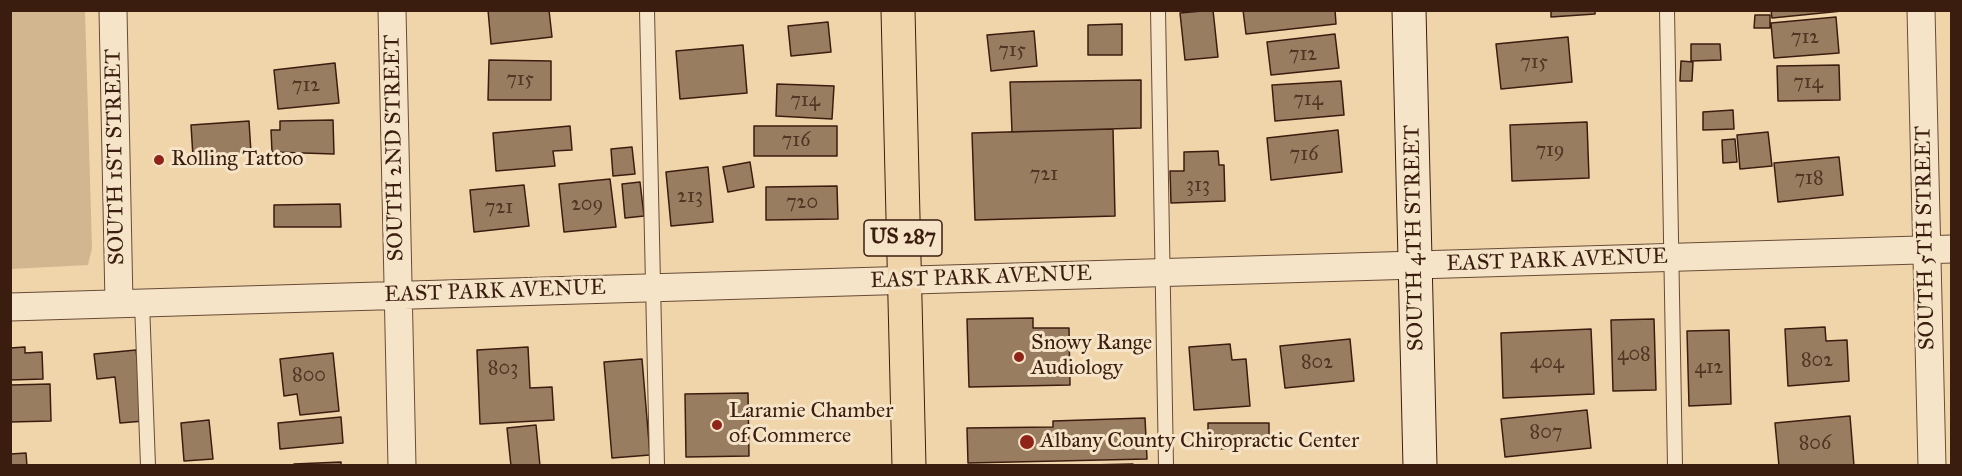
<!DOCTYPE html>
<html>
<head>
<meta charset="utf-8">
<style>
  body { margin:0 }
  #map { position:relative; width:1962px; height:476px; overflow:hidden; background:#f0d5ab; font-family:"IM FELL Great Primer",serif }
  canvas { display:block }
  .frame { position:absolute; inset:0; border:12px solid #3b1d0f; pointer-events:none }
</style>
</head>
<body>
<div id="map">
<canvas width="1962" height="476"></canvas>
<div class="frame"></div>
</div>
<script>
const ctx = document.querySelector('canvas').getContext('2d');
ctx.lineJoin = 'round';
function fillPath(path, color) { ctx.fillStyle = color; ctx.fill(path, 'evenodd'); }
function trace(path, color, width, dash) { ctx.strokeStyle = color; ctx.lineWidth = width; ctx.lineCap = dash ? 'butt' : 'round'; ctx.setLineDash(dash || []); ctx.stroke(path); }
function label(font, color, halo, rows, align = 'center') {
  ctx.font = font + ' "IM FELL Great Primer",serif'; ctx.lineWidth = 6; ctx.setLineDash([]); ctx.textBaseline = 'middle'; ctx.strokeStyle = halo; ctx.fillStyle = color; for (const [text, x, y, turn = 0] of rows) {
    ctx.save(); ctx.translate(x, y); ctx.rotate((+turn || 0) * Math.PI / 180); ctx.textAlign = isNaN(turn) ? turn : align; if (halo) ctx.strokeText(text, 0, 0); ctx.fillText(text, 0, 0); ctx.restore();
  }
}
const green = new Path2D(`
  M10,11H85L92,248L88,265L11,269Z`);
const building = new Path2D(`
  M488,10H549L552,37L491,44Z
  M1213,10L1218,57L1185,60L1180,13Z
  M1243,10H1335L1336,24L1246,34Z
  M1551,10H1595V14L1551,17Z
  M1771,10H1842V11L1772,18Z
  M1755,15H1770V28H1754Z
  M1836,17L1839,53L1774,58L1771,23Z
  M828,22L831,52L791,56L788,26Z
  M1122,24V55H1088V25Z
  M1034,31L1037,66L991,71L987,35Z
  M1335,34L1339,68L1271,75L1267,42Z
  M1568,37L1572,82L1501,89L1496,44Z
  M1691,44H1720L1721,60L1691,61Z
  M743,45L747,93L680,99L676,51Z
  M489,60L551,61V100H488Z
  M1681,61L1693,62L1692,81H1680Z
  M335,63L339,103L278,109L274,70Z
  M1839,65L1840,100L1778,101L1777,66Z
  M1141,80V128L1012,132L1010,82Z
  M1341,81L1344,115L1275,121L1272,85Z
  M777,84L834,86L832,119L776,116Z
  M1733,110L1734,129L1703,130V112Z
  M333,120L334,154L272,152L271,130H280V121Z
  M249,121L251,153L193,157L191,125Z
  M1587,122L1589,178L1512,181L1510,125Z
  M570,126L572,150L553,151L555,166L496,171L493,133Z
  M754,126H837V156H754Z
  M1113,129L1115,216L975,220L972,133Z
  M1338,130L1342,172L1271,180L1267,138Z
  M1768,132L1772,166L1740,169L1737,135Z
  M1735,139L1737,162L1723,163L1722,140Z
  M632,147L635,174L613,176L611,149Z
  M1218,151L1219,165H1224L1225,201L1171,203L1170,171H1184V152Z
  M1839,157L1843,195L1778,202L1774,163Z
  M750,162L754,187L728,192L723,167Z
  M708,167L713,222L671,226L666,172Z
  M610,179L616,227L564,232L559,184Z
  M640,182L644,216L625,218L622,184Z
  M524,185L529,226L474,232L470,190Z
  M837,186L838,219L766,220V187Z
  M340,204L341,227H274V205Z
  M1033,318V328H1069L1070,385L969,387L967,319Z
  M1654,319L1656,390L1613,391L1611,320Z
  M1825,327L1826,341L1847,340L1849,381L1788,386L1785,329Z
  M1591,329L1594,394L1503,398L1501,333Z
  M1729,330L1731,404L1689,406L1687,331Z
  M1350,339L1354,381L1285,388L1280,346Z
  M1230,344L1232,360L1246,359L1250,406L1194,410L1189,347Z
  M25,347V353L42,352L43,379L10,380V348Z
  M528,347L530,388L552,387L554,420L480,424L477,350Z
  M136,350L144,421L120,423L115,377L97,379L94,354Z
  M333,353L339,411L300,415L297,394L284,396L280,359Z
  M642,359L650,455L612,458L604,362Z
  M50,384L51,421L10,422V385Z
  M748,393L749,456L686,457L685,394Z
  M1587,410L1591,448L1505,457L1501,419Z
  M1850,416L1854,466H1779L1775,423Z
  M341,417L343,443L280,449L278,423Z
  M1145,418L1147,459L968,463L967,428L1053,427V421Z
  M209,420L213,459L184,461L181,423Z
  M1208,423H1269V448L1208,449Z
  M536,425L540,466H511L507,428Z
  M26,453L27,466H10V454Z
  M341,462V466H294V464Z
  M1133,464V466H1089V465Z`);
const lane = new Path2D(`
  M647,10L657,466
  M1158,10L1166,466
  M1667,10L1675,466
  M142,303L148,466`);
const street = new Path2D(`
  M113,10L119,303
  M392,10L402,466
  M1921,10L1932,466
  M10,307L1952,249`);
const secondary = new Path2D(`
  M1409,10L1420,466`);
const primary = new Path2D(`
  M898,10L909,466`);
const markers = [
  [159,160,6,"#8f2418"],
  [1019,357,6,"#8f2418"],
  [717,425,6,"#8f2418"],
  [1027,442,8,"#8f2418"]
];
const numberNames = [
  ["712",1805,38],
  ["715",1012,51],
  ["712",1303,55],
  ["715",1534,63],
  ["715",520,80],
  ["714",1808,83],
  ["712",306,86],
  ["714",1308,100],
  ["714",805,101],
  ["716",796,141],
  ["719",1550,151],
  ["716",1304,155],
  ["721",1044,175],
  ["718",1809,179],
  ["313",1198,186],
  ["213",690,197],
  ["720",802,203],
  ["209",587,205],
  ["721",499,208],
  ["408",1634,355],
  ["802",1817,361],
  ["802",1317,363],
  ["404",1547,363],
  ["412",1709,368],
  ["803",503,369],
  ["800",309,376],
  ["807",1546,433],
  ["806",1815,444]
];
const shields = [
  [903,238,78]
];
const shieldNames = [
  ["US 287",903,238]
];
const streetNames = [
  ["SOUTH 2ND STREET",395,148,-91],
  ["SOUTH 1ST STREET",116,157,-91],
  ["SOUTH 4TH STREET",1415,238,-91],
  ["SOUTH 5TH STREET",1926,238,-91],
  ["EAST PARK AVENUE",1557,261,-2],
  ["EAST PARK AVENUE",981,278,-2],
  ["EAST PARK AVENUE",495,292,-2]
];
const poiNames = [
  ["Rolling Tattoo",171,160],
  ["Snowy Range",1031,344],
  ["Audiology",1031,369],
  ["Laramie Chamber",729,412],
  ["of Commerce",729,437],
  ["Albany County Chiropractic Center",1040,442]
];
fillPath(green, '#d1b690');
fillPath(building, '#997d60');
trace(building, '#3b1d0f', 1.5);
trace(lane, '#684b36', 16);
trace(street, '#684b36', 29);
trace(secondary, '#3b1d0f', 35);
trace(primary, '#3b1d0f', 35);
trace(lane, '#f5e4c8', 14);
trace(street, '#f5e4c8', 27);
trace(secondary, '#f5e4c8', 33);
trace(primary, '#f0d5ab', 33);
for (const [x, y, r, color] of markers) { const dot = new Path2D(); dot.arc(x, y, r, 0, 2 * Math.PI); ctx.fillStyle = color; ctx.fill(dot); trace(dot, '#f5e4c8', 2); }
label('20px', '#523523', null, numberNames);
for (const [x, y, w] of shields) { const box = new Path2D(); box.roundRect(x - w / 2, y - 18, w, 36, 4.5); ctx.fillStyle = '#f5e4c8'; ctx.fill(box); trace(box, '#3b1d0f', 1.5); }
label('bold 21px', '#3b1d0f', null, shieldNames);
label('22px', '#3b1d0f', '#f5e4c8', streetNames);
label('22px', '#3b1d0f', '#f5e4c8', poiNames, 'left');
</script>
</body>
</html>
